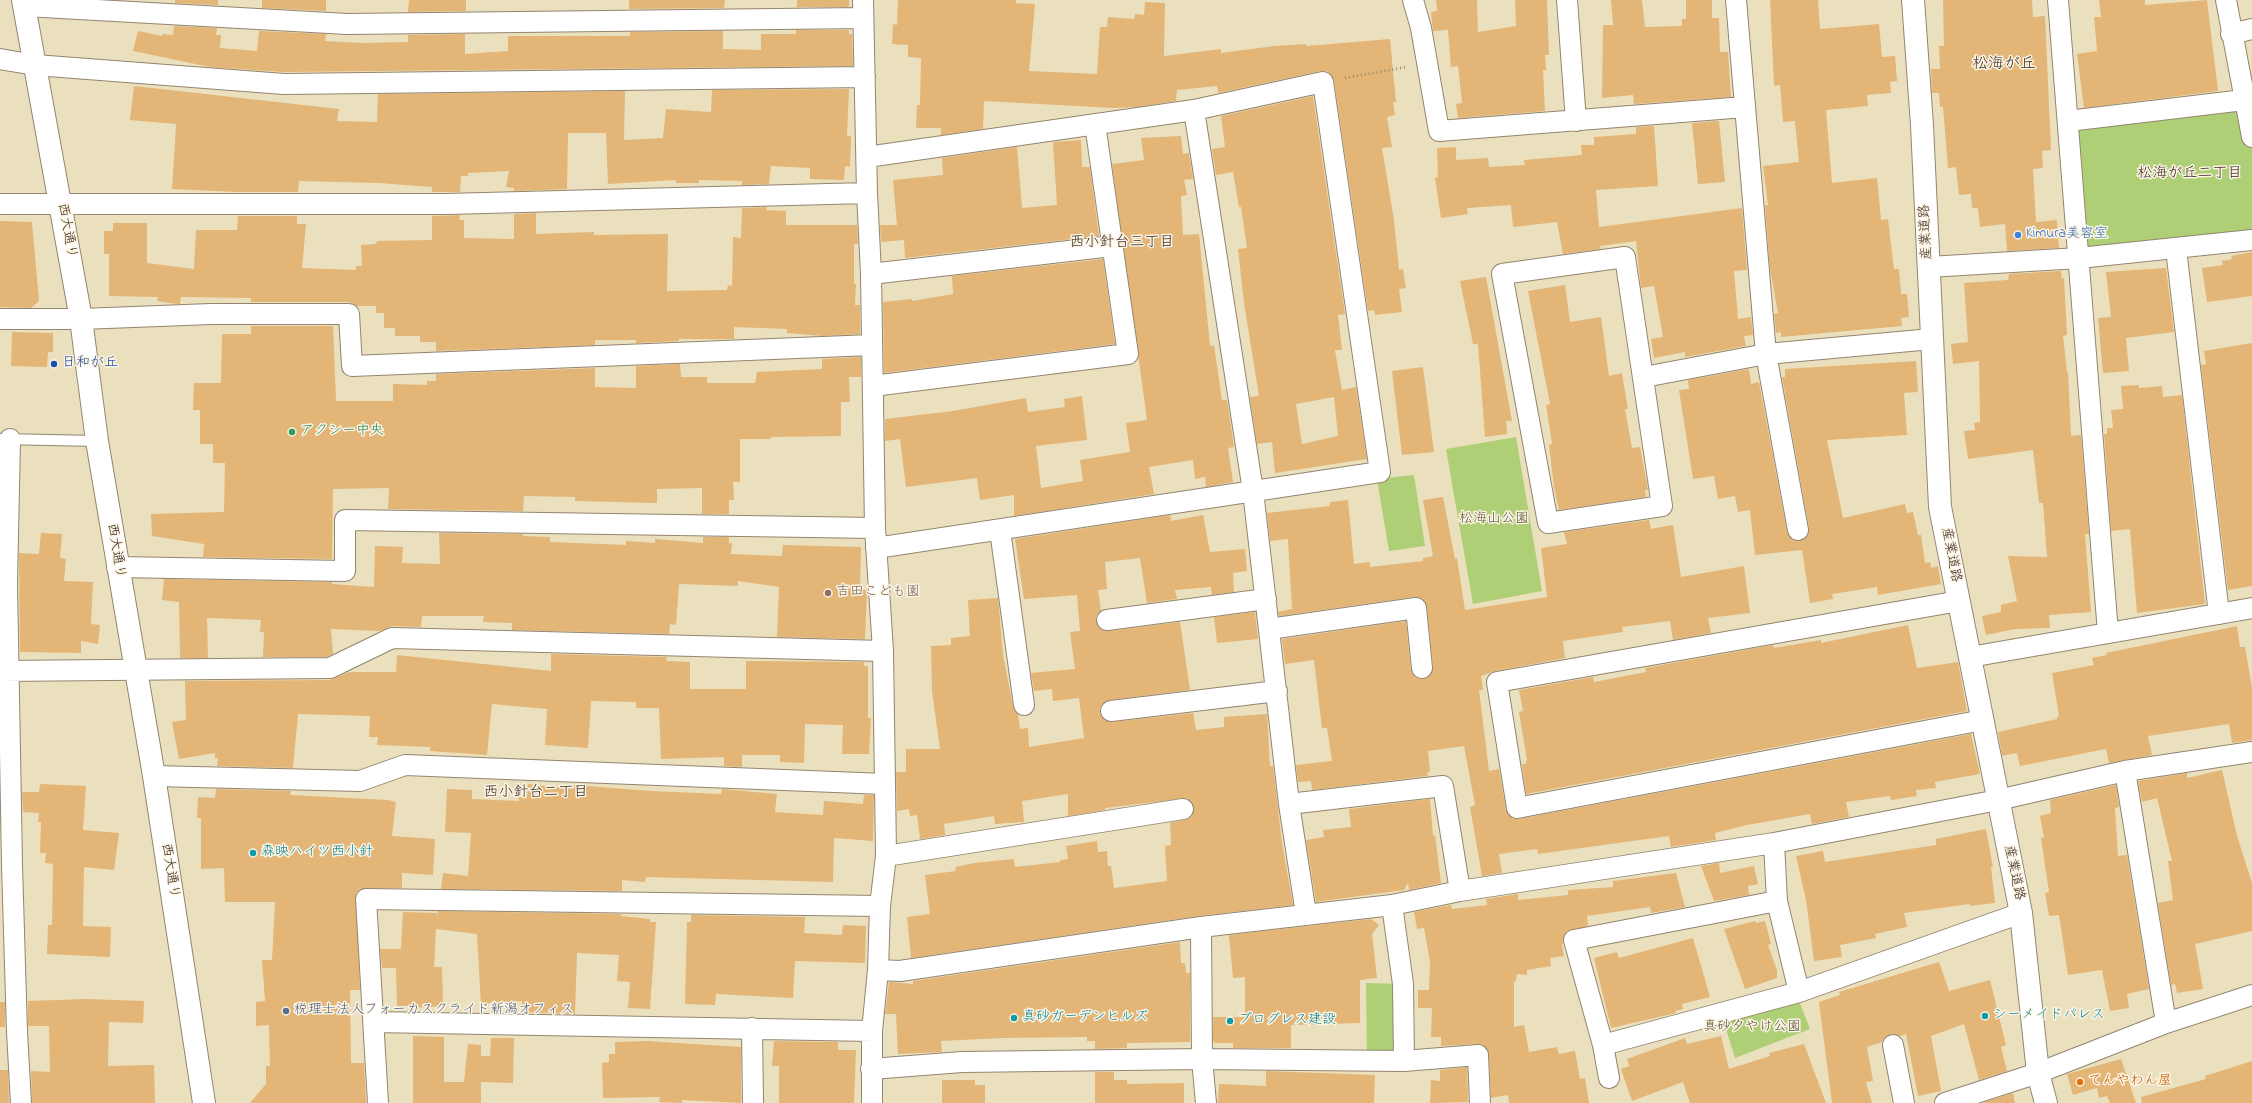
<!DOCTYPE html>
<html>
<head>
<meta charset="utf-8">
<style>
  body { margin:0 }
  canvas { display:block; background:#ebe0be }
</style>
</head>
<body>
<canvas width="2252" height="1103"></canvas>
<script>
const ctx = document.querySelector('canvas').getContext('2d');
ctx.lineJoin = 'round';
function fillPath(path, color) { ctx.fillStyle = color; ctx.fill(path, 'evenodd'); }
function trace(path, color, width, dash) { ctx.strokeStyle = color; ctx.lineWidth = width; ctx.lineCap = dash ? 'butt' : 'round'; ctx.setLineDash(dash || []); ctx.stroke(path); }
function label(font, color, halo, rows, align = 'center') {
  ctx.font = font + ' "Indie Flower","Klee One",sans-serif'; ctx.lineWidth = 3; ctx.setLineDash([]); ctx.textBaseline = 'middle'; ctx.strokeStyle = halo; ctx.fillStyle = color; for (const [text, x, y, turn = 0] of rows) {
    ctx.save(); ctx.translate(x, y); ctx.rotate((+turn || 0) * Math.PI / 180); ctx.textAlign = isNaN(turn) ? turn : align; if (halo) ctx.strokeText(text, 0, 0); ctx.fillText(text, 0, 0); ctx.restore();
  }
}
const green = new Path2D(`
  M2244,100L2252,137V240L2079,258L2068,121Z
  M1516,437L1542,591L1473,604L1446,449Z
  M1414,475L1425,546L1389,551L1377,479Z
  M1366,983L1403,984L1404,1061L1367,1060Z
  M1796,993L1810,1029L1735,1058L1721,1013Z`);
const building = new Path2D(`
  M175,0H218V5L175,3Z
  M262,0H326V11L262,8Z
  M409,0H466V11L408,12Z
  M629,0H725L724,8L629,9Z
  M797,0H849V7H797Z
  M898,0H1016V3L1035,4L1029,71L1097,74L1100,27H1107L1108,17L1134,19L1135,14L1144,15L1145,2L1165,3L1164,56L1221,49V53L1274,46L1306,44V46L1390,39L1396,102H1393L1395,115L1387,117L1392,147L1382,148L1394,220L1399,270L1403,269L1406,288L1399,289L1402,312L1375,315L1374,310L1368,311L1334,80L1327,71H1321L1218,93L1217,86L1177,90L1176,101L1137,107L1113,108L984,101L983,129L941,135V128H916L917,105H920L921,58L908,57V45L892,44L893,24L897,25Z
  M1436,0H1477L1478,32L1516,26L1515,0H1547L1549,55H1545L1546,70H1543L1545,111L1458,118L1456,104L1462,103L1458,66L1451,67L1448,30L1433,31L1431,12L1437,11Z
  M1611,0H1642L1645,27L1682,26V19H1686V0H1712V18H1719L1720,52H1728L1731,97L1634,104L1633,95L1602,98L1603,25H1613Z
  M1770,0H1818L1820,29L1879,24L1882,57L1895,56L1897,81L1890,82L1891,93L1867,95L1868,106L1826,110L1832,183L1877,178L1881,220L1888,219L1894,269H1899L1901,294H1907L1909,317L1901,318L1902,326L1781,337V332L1776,333L1774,314L1778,313L1770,269L1765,205H1768L1763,166L1799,162L1795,121L1783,122L1780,85L1774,86Z
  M1943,0H2032L2033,17L2045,16L2051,150L2042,151L2043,168L2033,169L2036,222L2057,220L2059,248L2007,251L2005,224L1980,227L1978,208H1972L1971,194L1959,195L1956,167L1948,168L1943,107H1940L1939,93H1932L1931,69H1940L1939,46H1944Z
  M2099,0H2145V5L2207,0L2218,91L2084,108L2077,54L2097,51L2094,17H2101Z
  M174,26L217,28L216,35H221L220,48L257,51L259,31L326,34L325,41L363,43L408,42V35L465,34V54L508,51V36H630V32L723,31V49L761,50V34H796V30H849V34H852L853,66L284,72L210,67L133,51L138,31L162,36V34L173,35Z
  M134,86L339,109L337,121L377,122L378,94L625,91L624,140L663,138L666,109L711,112L712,90L849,89L847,136H851L850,167L845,166L844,180L810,179V168L771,166L769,184L742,185V181L699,180V183H676V180L608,184L606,133H568L567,189L514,191V188L506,187L509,171L468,173V176H461L460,192H432V187L379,183L299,181L298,192H238L172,189L176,124L130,120Z
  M1313,96L1345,314L1338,315L1342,350H1335L1342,390L1356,387L1367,459L1275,473L1272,442L1257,444L1250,397L1259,396L1244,303L1238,249L1247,248L1241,207H1239L1233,172L1216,175L1212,149L1225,147L1221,116ZM1334,397L1338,436L1302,444L1296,404Z
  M1719,121L1725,182L1698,184L1692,123Z
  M1654,126L1658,186L1596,190L1599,227L1742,208L1747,270L1734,271L1738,319L1751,317L1753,335L1744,336L1746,346L1685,357V352L1654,358L1651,339L1663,337L1654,286L1641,288L1636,241L1600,246L1601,249L1563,254L1557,222L1513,227L1511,205L1467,208L1468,214L1441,218L1435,178L1438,177L1437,148L1456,147V160L1488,158L1489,167L1525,165L1524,160L1582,155L1581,145H1594V137L1636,134V127Z
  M1181,136L1183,154L1189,153L1193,179L1184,180L1187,195L1181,196L1183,235L1199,234L1210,346L1214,345L1222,400H1227L1234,447L1228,448L1233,482L1206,487L1205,477L1195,479L1193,460L1149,467L1154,494L1014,516V495L980,500L977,478L906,487L900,439L885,441V419L953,411L1026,398L1028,412L1065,407L1064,399L1082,396L1087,440L1036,446L1041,488L1083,481L1080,460L1130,452L1126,423L1147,420L1112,164L1144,160L1141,138Z
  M1081,140L1082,167H1090L1099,236L905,258L904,240L881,242L880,225H897L893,180L943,175L942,158L1017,147L1022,208L1057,205L1053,142Z
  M767,207L766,210L786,211V225H857L858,244H854V284H856L855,305H860V334L822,336L787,333V329L734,327V339H679V341L636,343V340H595V345L436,351V342H420V336H395V328H384V313H376V306H357L349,302H251V298L181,297L180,304H177L157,301L158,297L109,296V254H104V231H113V223H147V263L194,269L196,230H237L238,216H297V224H306L302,268L356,270V266H362L361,245L376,244L377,241L432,240V216L460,215L459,220H464V238L514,239V214L536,213V234L594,232V235L668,234L667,291L727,290L728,285L732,286L733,237L741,238L742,208Z
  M0,221L32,222L39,301L31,308L0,307Z
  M2252,252V296L2207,302L2202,268L2223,265L2222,261L2232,259L2231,256Z
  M1103,259L1115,344L884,373L883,302L912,299V301L953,294L952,276Z
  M2166,268L2174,332L2126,338L2129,371L2103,373L2098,318L2111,317L2106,272Z
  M2061,271L2062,279L2064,278L2067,335L2063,336L2067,372H2068L2071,436L2081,435L2089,534H2085L2091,612L2049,615L2050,628L2015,629L1986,635L1982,616L2001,612V605L2017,601L2008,556L2047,557L2043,503H2039L2033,450L1968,459L1964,431L1975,430L1974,423L1980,422L1979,361L1953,364L1951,344L1968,342L1964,283L2008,280L2009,274Z
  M1486,277L1512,421H1506L1507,434L1485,437L1478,344H1473L1460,281Z
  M1565,285L1570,322L1601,317L1609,376L1622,373L1628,409H1625L1632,448L1640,447L1648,490H1645L1646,497L1559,510L1554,487L1549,445L1552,444L1546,405L1550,404L1528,291Z
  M251,326H333L336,401H393V384L427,385V381H436V374L595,368V387L636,388V366L680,364L681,377H707V383H755L757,372L822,369V359L861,357V377H849L850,402H841V436L771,437V439H740V482H733L734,500H729V514H702V488L657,489V503L575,501V497L524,496L523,511L388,509L389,488L333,489L332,559L203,557L204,544L152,536L151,514L224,512L225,463H213V444H200V410H193L194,383H221L222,334H251Z
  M12,332L53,333V352H48L47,367L11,366Z
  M2252,343V586L2228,590L2201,365L2206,364L2204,351Z
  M1916,361L1918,392L1904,393L1907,435L1827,440L1843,518L1905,504L1907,513L1913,512L1918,535H1921L1925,563L1930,562L1931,568L1938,566L1941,584L1878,595L1877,587L1832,594L1833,599L1810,603L1802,550L1755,555L1750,510L1738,512L1735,496L1718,499L1714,476L1693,479L1679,390L1689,389L1688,380L1749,369L1751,384L1759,382L1787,532L1790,538L1800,541L1806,538L1809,528L1782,377H1785V369Z
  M1423,367L1434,452L1402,455L1392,371Z
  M2139,385V388L2162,386L2163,397L2182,395L2205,604L2137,613L2130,529L2111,531L2104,434H2107V428H2113L2111,410L2123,409L2121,386Z
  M1443,497L1455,559L1457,558L1465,610L1547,597L1541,548L1567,544L1564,532L1649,520L1651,529L1673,525L1681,577L1744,566L1750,613L1708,618L1711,633L1673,640L1670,621L1622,627L1623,632L1563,641L1565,658L1495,671L1481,676L1483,690H1479L1489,771L1499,769L1506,810L1513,819H1519L1971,734L1980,774L1935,782L1936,788L1916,790L1917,796L1891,800L1890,796L1846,802L1849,817L1812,824L1810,814L1747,825L1715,833L1716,840L1671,847L1669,836L1538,854L1537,849L1499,854L1502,873L1482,876L1470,807L1475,805L1464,746L1428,751L1430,772L1427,773L1428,776L1312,790L1311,781L1298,782L1296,765L1332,761L1327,728H1322L1314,660L1285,664L1282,639L1406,621L1411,670L1417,678L1424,679L1429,677L1433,667L1427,607L1421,598L1414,597L1279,616L1278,612L1292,609L1288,539L1270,541L1267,513L1330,506V502L1348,500L1354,564L1370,562V567L1423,561V558L1433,556L1423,500Z
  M1170,515L1171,521L1203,515L1210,552L1245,549L1247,571L1233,573L1234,592L1212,595L1211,587L1175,590L1177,599L1147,603L1140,558L1105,562L1107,589L1098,590L1101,610L1096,616L1098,627L1102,630L1109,631L1180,622L1190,690L1110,700L1101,706L1100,713L1106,721L1112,722L1193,713L1196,730L1224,727V717L1267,714L1270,766H1273L1282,843L1293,905L1199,916L911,958L907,917L930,914L925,875L956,871L955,867L974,863L1014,859L1015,867L1060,862V860L1068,859L1066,846L1097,841L1098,852L1107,851L1108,866H1111L1114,888L1167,881L1165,846L1171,845L1170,823L1191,818L1194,807L1187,798L1105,808V810L1068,816V794L1022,801L1024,822L995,824L994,816L944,824L945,835L920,839L917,815L910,816L909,809L897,811L896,772H906V749H940L932,691L931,646L951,645V638L970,636L968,600L998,598L1003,654L1013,707L1018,714L1020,729L1028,728L1029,747L1084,738L1079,698L1053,701L1052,689L1034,691L1031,673L1075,669L1070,632L1080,631L1077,595L1024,599L1015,539Z
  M41,533L62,534L60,558L66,559L64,581L93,582L91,624L100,625L98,644L81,641V653L20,652L19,553L39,554Z
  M439,533L523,534V536L550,537V542L626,545V541L655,543V539L703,543V537H729V543H732L731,554L782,556L783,545L861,547L860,590H867L865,639L777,637L779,587L738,581V586L679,584L676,625L670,624L669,634L512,630V623L483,622L484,616H422L421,627L392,626L380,631L331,629L333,654L327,657H263L264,632H260L261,620L207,618L208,658H180L179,602L162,600L164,579L332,582V584L374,587L375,546L403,547L402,563L440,564Z
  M1255,612L1258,639L1217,643L1214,617Z
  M1908,625L1917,668L1958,662L1967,711L1526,794L1522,764H1526V761L1527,760L1519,712L1523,711L1519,690L1593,677L1594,682L1646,672L1645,668L1773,645L1774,648L1821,640V643Z
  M2237,626L2240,647H2245L2252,688V740L2232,743L2229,724L2148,736L2152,755L2109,763L2106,749L2020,766L2017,753L2002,756L1998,732L2057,719V717L2059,716L2052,673L2094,665L2092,658L2107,655L2106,653Z
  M551,654L667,657L666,661L690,662V689H746V661L864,662V666H868V718H871L869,754H842L843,725L805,724L804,763L780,762V755H742V767L724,766V757L661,759L659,708H636V702L591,701L588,748L545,745L547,709L492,704L487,755L430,751V747L377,745L378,737H369L370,716L298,714L293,768L217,766L218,758H215V753L179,759L172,722L186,720L185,681L330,680L349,672H396L397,655L551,671Z
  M2222,770L2237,836L2252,883V931L2195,944L2203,989L2177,993L2175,984L2171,985L2158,903L2173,900L2168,861H2172L2157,798L2142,802L2138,781L2187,773V778Z
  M40,784L86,786L83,830L119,833L114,870L84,867L83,926L111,927L110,957L47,954L48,925H52L53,864L45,863L46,853H40L41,822H38L39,813L23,812L22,792H39Z
  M528,784L574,789V785L651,791L721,794L722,789L777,794L775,812L823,815L824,801L863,804L864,795H874L873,841L834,838L833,882L646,877L645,882L622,880V891L441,889L443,873L468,876L471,833L445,832L447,789L472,790V799L519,801V797L527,798Z
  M2116,785L2119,807L2115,808L2118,856L2127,855L2149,989L2127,994L2129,1008L2110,1011L2102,970L2068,975L2059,915L2049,916L2045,893L2049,892L2041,838L2044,837L2040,816L2051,813L2050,800Z
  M216,789L291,791L290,795L388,800L396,802L392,836L435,839L433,875L402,873V888H366L360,889L356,894L360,990H350L351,1063H364L366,1103H250L266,1084V1066H270L269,1025L256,1026V1002L265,1001L262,960H272L275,902H225L224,868L201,869V818H197L198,797L215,798Z
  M1430,799L1433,836L1435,835L1441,883L1409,890L1408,883L1404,890L1316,902L1306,840L1324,837L1323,830L1351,827L1349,809Z
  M1986,829L1993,867H1991L1995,903L1970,906V904L1904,913L1907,927L1875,934L1876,938L1840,945L1842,957L1814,961L1806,900L1796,856L1823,851L1825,862L1936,845V839Z
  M1719,863L1720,873L1754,866L1758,884L1748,886L1749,895L1714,901L1701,866Z
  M1676,873L1685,907L1651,913L1650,907L1587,916L1588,926L1566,932L1562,946L1564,956L1550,958L1551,966L1527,970V975L1517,974L1516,981H1514V1027L1524,1025L1529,1052L1557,1047L1559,1054L1575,1051L1580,1079L1585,1078L1589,1103H1509L1508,1095L1491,1098L1489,1055L1487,1048L1477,1044L1441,1046V1037H1431L1432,1008H1418V990H1429L1430,962L1424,928L1417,929L1414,912L1451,905L1452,909L1487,905L1486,899L1518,894V900L1568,895V890L1613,887V881Z
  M438,911L621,914V916L650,919V922H656L650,1009L628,1008L630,982L617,981L619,955L577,953L575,1014L522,1012V1001L481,1004L477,934L436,929L434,967H442L443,1006L412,1008V1006H397L396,968H382L380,949H401L403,912L437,913V920Z
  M691,915L805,917L804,933L842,935L843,925L866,926L865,963L795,961L793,998L716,994L715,1005L685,1004L687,922H691Z
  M1371,919L1379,925L1372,934L1377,978L1360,980V1023L1291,1025V1048H1233V1043H1215L1213,1041V1017H1245V977L1233,978L1229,935Z
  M1755,921L1756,923L1765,921L1771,944L1768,945L1777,970V978L1745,989L1724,929Z
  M1693,938L1710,997L1682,1004L1683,1009L1675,1011L1676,1013L1611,1028L1594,958L1617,952L1619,958Z
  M1180,942L1181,963H1185L1186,973H1190V1042L1127,1043V1048L1095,1049V1041H1087V1037L1002,1038L941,1041L942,1052L898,1054L896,1014H885L889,982L913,984V981Z
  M1939,962L1949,991L1990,980L2006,1045L2001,1047L2007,1071L1979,1080L1964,1024L1931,1036L1941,1091L1918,1096L1906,1034L1900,1036L1891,1034L1885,1037L1882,1042L1867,1047L1873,1081L1866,1082L1872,1103H1832L1819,1002L1840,995L1839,992Z
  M87,999L144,1001L143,1023L109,1022L108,1066L154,1065L155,1103H32L31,1071L50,1072L49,1026H28V1001Z
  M0,1002H5V1027H0Z
  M413,1036L444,1037V1082H464L468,1044L481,1045V1056H490L491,1038H514L513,1083L481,1082V1103H413Z
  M1721,1036L1729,1069L1770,1056L1769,1053L1804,1044L1826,1103H1690L1683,1082L1632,1101L1621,1069L1629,1066L1627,1059L1685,1038L1687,1044Z
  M648,1041L741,1047V1103L682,1100V1103L659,1102L660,1097L603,1098L602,1063L609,1062V1054H615V1042Z
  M774,1041L838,1042V1050H856L854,1103H779V1066H772Z
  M2121,1059L2136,1103H2110L2107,1096L2099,1098L2097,1088L2073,1095L2067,1074Z
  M2252,1061V1103H2142L2141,1097L2206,1079L2205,1076Z
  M1467,1067L1468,1102L1430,1103L1431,1080L1440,1081V1070Z
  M0,1070H8L9,1103H0Z
  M1266,1071L1375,1075L1374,1103H1218L1219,1084L1266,1086Z
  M1095,1072H1114V1080H1127V1084L1184,1083V1103H1095Z
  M942,1080H975V1085H985V1103H942Z
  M2013,1093L2015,1103H1985L1984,1102Z`);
const path = new Path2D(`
  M1345,78L1407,67`);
const service = new Path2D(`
  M0,439L97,441`);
const minor = new Path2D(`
  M863,0L867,193L871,274L875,528L883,651L885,784L886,856L880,906L878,970L872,1031V1103
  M1413,0L1421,28L1439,131L1745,107
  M1567,0L1576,121
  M1736,0L1766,354L1798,530
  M2058,0L2108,633
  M2226,0L2252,137
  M25,6L347,24L863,18
  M2231,34L2252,29
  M0,59L35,65L284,84L865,77
  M1194,110L1253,491L1289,804L1306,914
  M2068,121L2244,100
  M867,157L1194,110L1323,82L1380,472L876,548
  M0,204H446L867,193
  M2176,249L2219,614
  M1625,257L1662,506L1548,523L1502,274Z
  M1929,267L2079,258L2252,240
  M871,274L1112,246
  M0,319H81L211,314H349L352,366L872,345
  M1644,377L1766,354L1932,339
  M873,386L1128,354L1095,124
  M10,439L7,583L12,865L17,1032L21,1103
  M1000,530L1024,705
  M117,567L345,571V520L875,528
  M1959,601L1497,682L1517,808L1983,720
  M1107,620L1266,599
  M1269,629L1416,608L1422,668
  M1970,657L2252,608
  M0,671L330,668L392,638L883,651
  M1111,711L1277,691
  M2125,771L2166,1023
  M154,776L360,781L405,765L885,784
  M1289,804L1443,786L1460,891
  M1774,843L1777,901L1799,992
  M886,856L1183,809
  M1392,905L1403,984L1404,1061
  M1201,927L1202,1059L1206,1103
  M878,970L900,971L1201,927L1392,905L1460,891L1774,843L1998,800L2125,771L2252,752
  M374,1022L872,1031
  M752,1028L753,1103
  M1603,1045L1799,992L2021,913
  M1893,1045L1904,1103
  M871,1069L962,1062L1202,1059L1404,1061L1478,1055L1480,1103
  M1609,1078L1603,1045L1574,940L1777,901
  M378,1103L366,899L880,906
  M1945,1103L2038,1073L2166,1023L2252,995`);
const tertiary = new Path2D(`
  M23,0L81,319L97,441L154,776L204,1103
  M1913,0L1922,125L1940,507L2021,913L2038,1073L2046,1103`);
const markers = [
  [2018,235,4,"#3f7fe0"],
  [54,364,4,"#1a4fb4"],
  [292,432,4,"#2e9e5b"],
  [828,593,4,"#8d6e63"],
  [253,853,4,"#0f9aa8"],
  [286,1011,4,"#5c6f8a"],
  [1985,1016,4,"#0f9aa8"],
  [1014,1018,4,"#0f9aa8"],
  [1230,1021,4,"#0f9aa8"],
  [2080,1082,4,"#e8710a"]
];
const streetNames = [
  ["西大通り",66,231,80],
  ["産業道路",1927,232,-93],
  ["西大通り",115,551,81],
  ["産業道路",1950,555,79],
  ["西大通り",169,871,81],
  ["産業道路",2013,873,78]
];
const shopNames = [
  ["Kimura美容室",2026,235]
];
const transitNames = [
  ["日和が丘",62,364]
];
const leisureNames = [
  ["アクシー中央",300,432]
];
const parkNames = [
  ["松海山公園",1494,520],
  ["真砂夕やけ公園",1752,1028]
];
const educationNames = [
  ["吉田こども園",836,593]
];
const cultureNames = [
  ["森映ハイツ西小針",261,853],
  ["シーメイドパレス",1993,1016],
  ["真砂ガーデンヒルズ",1022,1018],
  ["プログレス建設",1238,1021]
];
const serviceNames = [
  ["税理士法人フォーカスクライド新潟オフィス",294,1011]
];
const foodNames = [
  ["てんやわん屋",2088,1082]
];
const neighbourhoodNames = [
  ["松海が丘二丁目",2190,175],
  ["西小針台三丁目",1122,244],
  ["西小針台二丁目",536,794]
];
const quarterNames = [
  ["松海が丘",2004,65]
];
fillPath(green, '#afcf76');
fillPath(building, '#e3b577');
trace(service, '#93856e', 12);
trace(minor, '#93856e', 22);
trace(tertiary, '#93856e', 24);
trace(path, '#93856e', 2.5, [1, 3]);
trace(service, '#fff', 10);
trace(minor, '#fff', 20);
trace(tertiary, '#fff', 22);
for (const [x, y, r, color] of markers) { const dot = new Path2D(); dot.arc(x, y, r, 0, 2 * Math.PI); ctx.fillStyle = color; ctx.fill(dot); trace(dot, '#fcf5e5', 1.5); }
label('14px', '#3b2a1e', '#fcf5e5', streetNames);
label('14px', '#366cbe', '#fcf5e5', shopNames, 'left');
label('14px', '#164399', '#fcf5e5', transitNames, 'left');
label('14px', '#27864d', '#fcf5e5', leisureNames, 'left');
label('14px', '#585334', '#fcf5e5', parkNames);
label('14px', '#785e54', '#fcf5e5', educationNames, 'left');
label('14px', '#0d838f', '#fcf5e5', cultureNames, 'left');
label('14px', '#4e5e75', '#fcf5e5', serviceNames, 'left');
label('14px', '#c56008', '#fcf5e5', foodNames, 'left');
label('15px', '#3b2a1e', '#fcf5e5', neighbourhoodNames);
label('16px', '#3b2a1e', '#fcf5e5', quarterNames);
</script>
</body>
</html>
